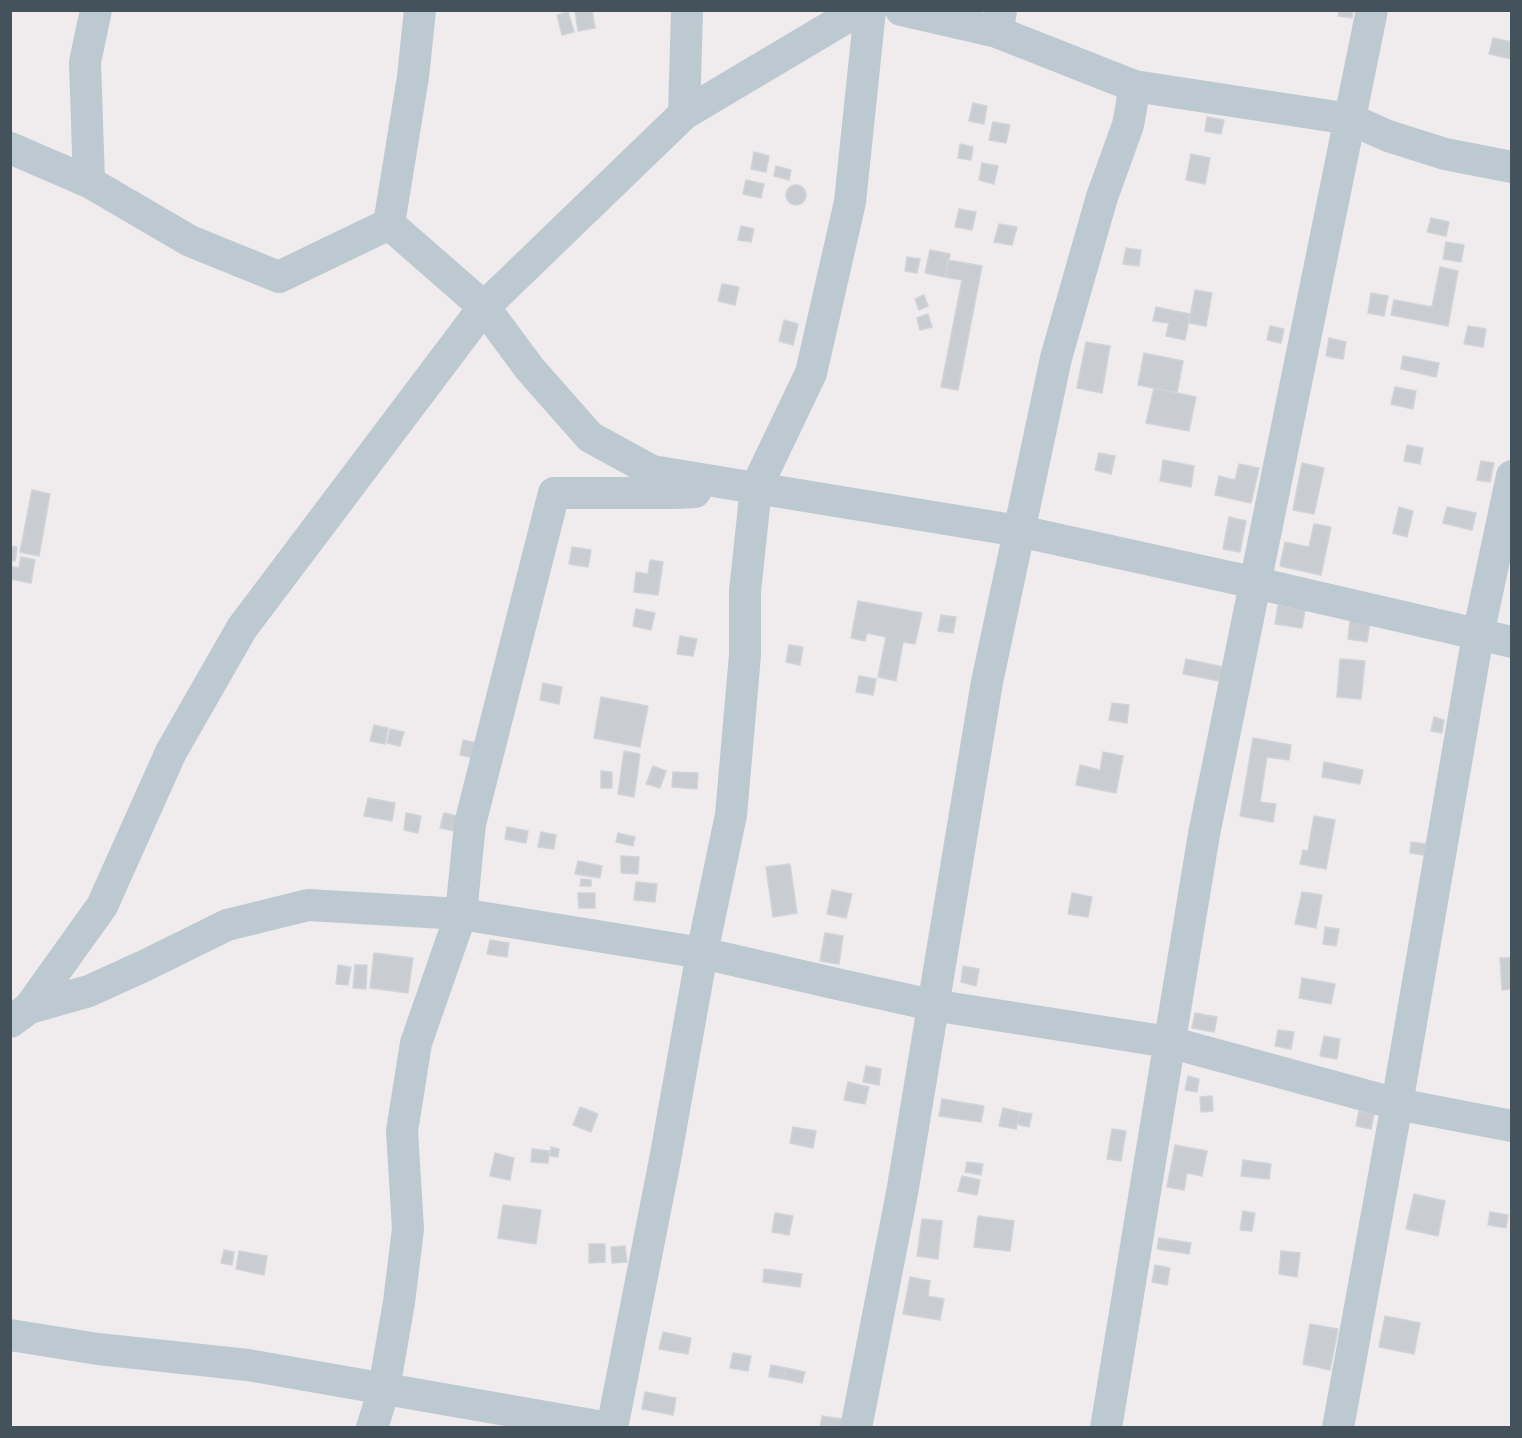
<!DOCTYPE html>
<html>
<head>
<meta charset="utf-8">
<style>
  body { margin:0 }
  #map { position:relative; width:1522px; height:1438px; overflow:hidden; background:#f0eced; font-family:Barlow,sans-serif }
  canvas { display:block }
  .frame { position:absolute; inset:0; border:12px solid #44535b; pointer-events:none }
</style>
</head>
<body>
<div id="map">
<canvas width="1522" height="1438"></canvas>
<div class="frame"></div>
</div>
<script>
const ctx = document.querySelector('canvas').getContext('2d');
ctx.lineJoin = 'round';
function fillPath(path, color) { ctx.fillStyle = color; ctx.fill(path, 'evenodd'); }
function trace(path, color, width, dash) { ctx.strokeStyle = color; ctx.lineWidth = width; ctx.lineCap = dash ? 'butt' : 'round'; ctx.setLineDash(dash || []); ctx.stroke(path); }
const building = new Path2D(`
  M580,10H592L595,28L578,31L575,11Z
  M1339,10H1353L1352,18L1338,16Z
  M568,12L574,32L562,35L557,15Z
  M1493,38L1512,42V59L1489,54Z
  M973,103L987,106L984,124L969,121Z
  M1207,117L1224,120L1221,134L1205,131Z
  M993,122L1010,125L1006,143L989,140Z
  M960,144L973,147L971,160L958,158Z
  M754,152L769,156L766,172L751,169Z
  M1191,154L1210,158L1205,184L1186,180Z
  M982,163L998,166L994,184L979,180Z
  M776,166L791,170L789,180L774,176Z
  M746,180L764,184L761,198L743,194Z
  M786 195a10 10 0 1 1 20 0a10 10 0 1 1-20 0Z
  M959,209L976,212L972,230L955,227Z
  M1431,218L1449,222L1446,236L1427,232Z
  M999,224L1017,227L1012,245L994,242Z
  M741,226L754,229L751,242L738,240Z
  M1446,242L1464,245L1461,262L1443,259Z
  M1126,248L1141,250L1139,266L1123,264Z
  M930,250L950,254L945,277L925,273Z
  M907,257L920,259L917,273L905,271Z
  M948,260L982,266L958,390L941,387L962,280L945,277Z
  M1440,267L1458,271L1448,326L1391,315L1394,300L1432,307Z
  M722,284L739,287L735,305L718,301Z
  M1195,290L1212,293L1206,326L1189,323Z
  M1371,293L1388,296L1384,316L1368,313Z
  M924,295L928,306L919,310L915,299Z
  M1156,307L1190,314L1185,340L1166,336L1169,323L1153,321Z
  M928,314L932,327L920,330L917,318Z
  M784,320L798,324L793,345L779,341Z
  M1270,326L1284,329L1281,343L1267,340Z
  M1468,326L1486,329L1483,347L1464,344Z
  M1329,338L1346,342L1343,359L1326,356Z
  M1086,342L1110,346L1102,393L1077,388Z
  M1144,353L1183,361L1177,393L1138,385Z
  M1403,356L1439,363L1436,377L1401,369Z
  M1395,387L1416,391L1413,409L1391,404Z
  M1154,388L1196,397L1189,431L1146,423Z
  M1407,445L1423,448L1420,464L1404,461Z
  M1099,453L1115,456L1111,474L1095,470Z
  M1163,460L1194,466L1191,487L1160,481Z
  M1481,461L1494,463L1490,482L1477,480Z
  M1302,463L1324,468L1314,514L1293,510Z
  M1239,464L1259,468L1251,503L1215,495L1219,476L1235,480Z
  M32,490L50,494L39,556L20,552Z
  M1399,507L1413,511L1407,537L1393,533Z
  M1447,507L1476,513L1472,530L1443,523Z
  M1229,517L1246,521L1240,552L1223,549Z
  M1314,524L1331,527L1321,575L1280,566L1285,542L1309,547Z
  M10,546L17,547L15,561H10Z
  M572,547L591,550L588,567L569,564Z
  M21,557L35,560L31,583L10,579V566L19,568Z
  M650,560L663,562L658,595L634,592L636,572L648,574Z
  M858,601L922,613L915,644L903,642L896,681L878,677L886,637L867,633L865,641L851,638Z
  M1278,605L1305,610L1302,628L1275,624Z
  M636,609L655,613L651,630L633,626Z
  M941,615L956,617L953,633L938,631Z
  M1350,620L1370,623L1367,642L1348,639Z
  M680,636L697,639L693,656L677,654Z
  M789,645L803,647L800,665L786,662Z
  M1186,659L1223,667L1219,681L1183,674Z
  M1340,659L1365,661L1361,699L1337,697Z
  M859,676L876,679L873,695L856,692Z
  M543,683L562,687L559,704L540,700Z
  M601,697L648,706L640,747L594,738Z
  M1112,703L1129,705L1127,723L1109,720Z
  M1434,717L1444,720L1442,733L1431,731Z
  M374,725L388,728L385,744L370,741Z
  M390,729L404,732L400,746L387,743Z
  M1253,738L1291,745L1289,760L1267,757L1260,802L1276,804L1273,822L1240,816Z
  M463,740L477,743L474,758L460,755Z
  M624,751L640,754L634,797L618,794Z
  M1103,752L1123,756L1116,793L1076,785L1080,765L1100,770Z
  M1324,762L1363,770L1360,784L1322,777Z
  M653,766L666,771L660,788L646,784Z
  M601,771L612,772V788H601Z
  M673,772L698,773L697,789L672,787Z
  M368,798L395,803L392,821L364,816Z
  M406,813L421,816L418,833L404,830Z
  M444,813L458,816L455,831L440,828Z
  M1314,816L1335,820L1326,869L1300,864L1303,850L1308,851Z
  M507,827L528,831L526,843L505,839Z
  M541,832L556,835L554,849L538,847Z
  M618,833L635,837L633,846L616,842Z
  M1411,842L1426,844L1424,855L1410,853Z
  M621,856L639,857L638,874L621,873Z
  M578,861L602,866L600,878L575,874Z
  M790,864L797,913L773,917L766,867Z
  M581,879L591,880V886H580Z
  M636,882L657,884L655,902L634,900Z
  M832,890L852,894L846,918L827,914Z
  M1302,892L1322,895L1316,928L1295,924Z
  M578,893H595V908H579Z
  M1072,893L1092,897L1088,917L1068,914Z
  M1325,927L1339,929L1336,946L1323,944Z
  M825,933L843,936L839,964L820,961Z
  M490,940L509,943L507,957L487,954Z
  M374,953L413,958L408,993L370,988Z
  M1500,958H1512V989L1502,990Z
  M338,965L351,967L348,985L336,984Z
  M355,965H367L366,989L353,988Z
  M963,966L979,969L976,986L961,982Z
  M1302,978L1335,984L1331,1004L1299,998Z
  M1195,1013L1217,1017L1214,1032L1192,1028Z
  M1278,1030L1294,1032L1291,1049L1275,1046Z
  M1324,1036L1340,1039L1337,1059L1320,1056Z
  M866,1066L881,1069L879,1085L863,1082Z
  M1188,1076L1199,1079L1197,1092L1185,1090Z
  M848,1082L869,1087L865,1104L844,1100Z
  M1212,1096L1213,1111L1201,1112L1200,1097Z
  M942,1099L984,1106L981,1122L939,1116Z
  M580,1107L598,1114L591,1132L573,1125Z
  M1003,1108L1020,1112L1016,1129L999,1126Z
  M1359,1111L1374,1114L1371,1129L1356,1126Z
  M1020,1112L1032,1114L1029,1127L1017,1124Z
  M793,1127L816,1131L813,1148L790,1143Z
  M1112,1129L1126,1131L1121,1161L1107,1159Z
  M1175,1145L1207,1151L1202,1176L1187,1173L1184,1190L1167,1187Z
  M551,1147L559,1149L558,1157L550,1156Z
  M532,1149L549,1151L548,1163L531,1162Z
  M495,1153L514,1158L510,1180L490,1176Z
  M1243,1160L1271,1164L1269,1179L1241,1176Z
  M967,1162L983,1164L981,1175L965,1172Z
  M962,1176L980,1180L977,1195L958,1191Z
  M1414,1194L1445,1201L1438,1236L1406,1229Z
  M503,1205L541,1210L536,1244L498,1238Z
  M1243,1211L1255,1213L1252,1231L1240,1230Z
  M1490,1212L1508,1215L1506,1228L1488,1225Z
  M775,1213L793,1216L789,1235L772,1232Z
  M978,1216L1014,1221L1010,1251L974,1247Z
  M922,1219L942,1221L938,1259L917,1256Z
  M1159,1238L1191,1243L1189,1254L1157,1249Z
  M589,1244H605V1262L589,1263Z
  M625,1246L627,1262L612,1263L611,1247Z
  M224,1250L234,1252L232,1265L221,1263Z
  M239,1251L267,1256L264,1275L236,1269Z
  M1281,1251L1300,1253L1297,1277L1279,1274Z
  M1155,1265L1170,1268L1167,1285L1152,1282Z
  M764,1269L802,1274L800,1287L763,1282Z
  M910,1277L930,1281L928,1296L944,1299L940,1320L903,1314Z
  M1385,1316L1420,1323L1414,1354L1379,1347Z
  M1310,1324L1338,1329L1330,1370L1303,1364Z
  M663,1332L691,1338L688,1354L659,1349Z
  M733,1353L751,1356L748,1371L730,1368Z
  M771,1365L786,1368L784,1379L769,1377Z
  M786,1368L805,1372L802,1383L784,1379Z
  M645,1392L676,1398L673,1415L642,1409Z
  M822,1416L842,1419L840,1428H820Z`);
const street = new Path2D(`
  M901,10L997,32L1001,11
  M997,32L1134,86L1350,119L1388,136L1445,154L1512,167
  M684,114L687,10
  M10,148L89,182L190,241L279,277L389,224
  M89,182L85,62L96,10
  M389,224L484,307L530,369L590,437L652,471L1019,531L1256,583L1512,642
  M389,224L413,77L420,10
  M29,1008L89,991L146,965L227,925L308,905L461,914L702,953L846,986L932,1005L1169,1042L1397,1104L1512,1126
  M10,1022L29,1008L102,906L171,752L242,628L484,307L684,114L859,10
  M10,1335L98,1349L248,1365L609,1428
  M372,1428L384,1389L399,1302L408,1229L402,1131L416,1043L461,914L470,824L554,493H675L695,492
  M612,1428L665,1160L702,953L731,815L745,655V591L756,488L811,373L850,202L870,10
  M856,1428L902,1193L987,682L1056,358L1102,197L1128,125L1132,103L1134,86
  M1106,1428L1204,834L1372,10
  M1338,1428L1397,1104L1478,635L1512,476`);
fillPath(building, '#c9cdd2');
trace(building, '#d0d4d9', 1.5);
trace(street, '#bcc9d0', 32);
</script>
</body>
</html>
